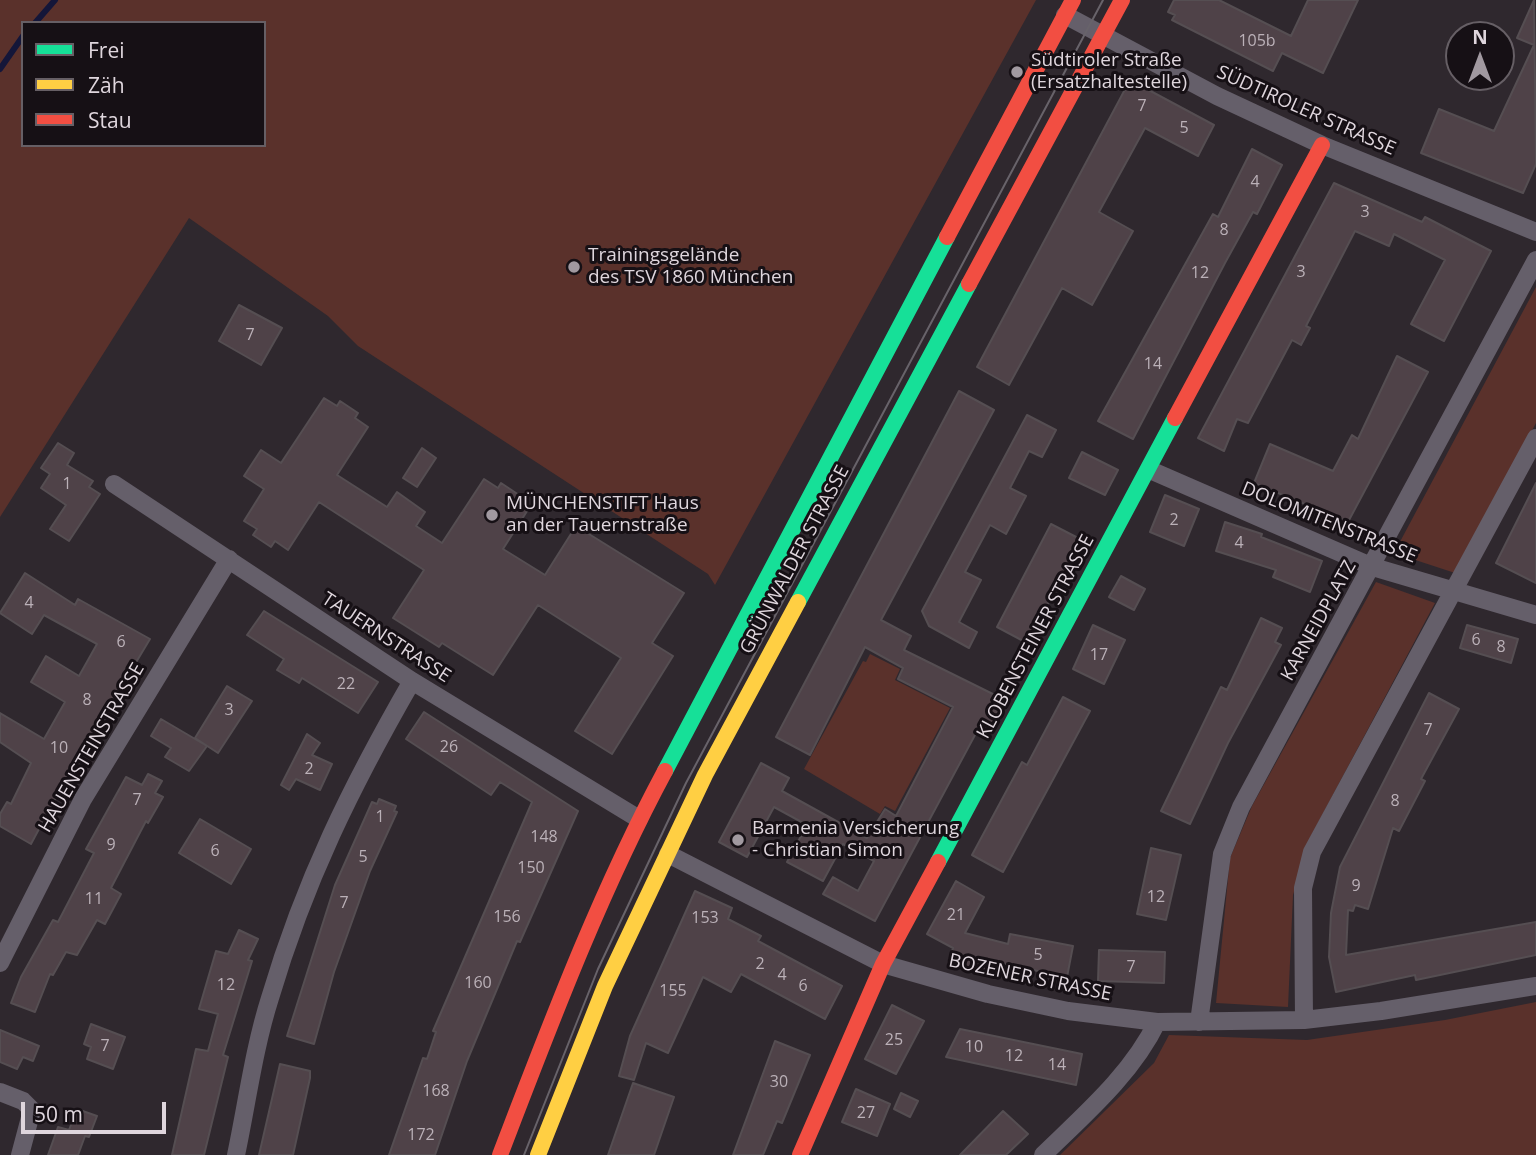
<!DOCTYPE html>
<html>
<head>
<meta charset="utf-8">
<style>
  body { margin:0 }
  #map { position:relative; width:1536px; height:1155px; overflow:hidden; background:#2f282e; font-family:"Open Sans",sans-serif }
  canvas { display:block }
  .legend { position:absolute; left:21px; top:21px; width:245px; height:126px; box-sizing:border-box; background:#161015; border:2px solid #665f65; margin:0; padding:9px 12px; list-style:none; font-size:21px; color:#dfd6dd }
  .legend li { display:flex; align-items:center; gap:14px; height:35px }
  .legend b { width:35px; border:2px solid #665f65 }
  .north { position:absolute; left:1445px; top:21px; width:70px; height:70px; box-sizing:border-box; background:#161015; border:2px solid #665f65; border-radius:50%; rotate:0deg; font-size:19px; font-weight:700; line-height:28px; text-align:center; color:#dfd6dd }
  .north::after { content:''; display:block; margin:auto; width:24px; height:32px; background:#a199a0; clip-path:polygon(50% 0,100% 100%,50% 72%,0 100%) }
  .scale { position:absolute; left:21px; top:1102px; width:145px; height:32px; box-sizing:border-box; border:4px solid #dfd6dd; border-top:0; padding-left:9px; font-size:21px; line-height:24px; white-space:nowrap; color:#dfd6dd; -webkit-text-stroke:5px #161015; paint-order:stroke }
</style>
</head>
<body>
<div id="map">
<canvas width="1536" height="1155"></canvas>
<ul class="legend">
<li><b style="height:9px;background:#16e098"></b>Frei</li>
<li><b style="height:9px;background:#ffcf43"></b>Zäh</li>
<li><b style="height:9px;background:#f24e42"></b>Stau</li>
</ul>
<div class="north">N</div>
<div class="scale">50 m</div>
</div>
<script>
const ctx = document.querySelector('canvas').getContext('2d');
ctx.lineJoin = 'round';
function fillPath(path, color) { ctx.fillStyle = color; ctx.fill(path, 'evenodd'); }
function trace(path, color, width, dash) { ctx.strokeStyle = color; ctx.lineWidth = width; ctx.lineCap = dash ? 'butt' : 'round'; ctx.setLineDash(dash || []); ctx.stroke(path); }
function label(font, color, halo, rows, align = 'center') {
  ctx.font = font + ' "Open Sans",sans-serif'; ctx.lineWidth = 6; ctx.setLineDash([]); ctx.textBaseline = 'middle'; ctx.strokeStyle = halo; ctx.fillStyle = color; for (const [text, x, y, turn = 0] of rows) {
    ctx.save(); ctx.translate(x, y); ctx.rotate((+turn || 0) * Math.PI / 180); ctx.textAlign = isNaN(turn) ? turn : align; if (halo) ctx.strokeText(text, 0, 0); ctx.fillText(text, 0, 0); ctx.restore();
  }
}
const green = new Path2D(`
  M0,0H1036L715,585L708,574L358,346L328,316L189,218L0,517ZM23,23H264V145H23Z
  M1536,287V423L1455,573L1394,553Z
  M1376,582L1435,603L1311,836L1293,895L1288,1007L1216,1003L1230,858L1252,806Z
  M870,654L900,669L895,680L950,708L895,811L885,806L880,814L804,769L863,661L866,662Z
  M1536,1002V1155H1060L1154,1063L1169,1035L1307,1040L1445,1020Z`);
const stream = new Path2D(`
  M35,23L55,0
  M0,69L23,36`);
const building = new Path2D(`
  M1174,0H1219L1291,36L1308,0H1358L1323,73L1282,53L1273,71L1172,20L1175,15L1168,12Z
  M1534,0L1536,164L1523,193L1421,153L1439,109L1494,131L1534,45L1517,38Z
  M1130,80L1214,125L1198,156L1145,128L1099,212L1133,231L1092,305L1062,288L1009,385L977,367Z
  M1252,149L1282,165L1257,214L1253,212L1225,263L1133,439L1098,421L1213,214L1218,217Z
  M1334,183L1422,222L1425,217L1491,251L1444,341L1411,324L1445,260L1394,234L1389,246L1355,231L1306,326L1310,328L1301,345L1292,340L1248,423L1237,419L1224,451L1198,438Z
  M239,305L282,328L261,365L219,341Z
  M1397,356L1428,372L1348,522L1254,483L1270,444L1333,471L1352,435L1358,439Z
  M959,391L994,410L881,620L911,636L904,650L1007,701L993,728L982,722L875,921L823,894L833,877L858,891L874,861L843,844L823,881L787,862L807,825L774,807L747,857L719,842L761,763L789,778L782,791L867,838L885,809L896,816L953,707L898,679L903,668L865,647L810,755L776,737Z
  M324,398L337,406L340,401L358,413L355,418L368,427L337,475L387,507L397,492L425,512L416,526L442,543L484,479L498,488L501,483L519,495L516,499L529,508L503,549L545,575L576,526L684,593L652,643L673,656L612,754L575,731L621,658L538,605L493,675L442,643L439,647L393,618L424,570L319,502L288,550L275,541L271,547L253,535L257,529L244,521L264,489L244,476L261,450L281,463Z
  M1027,415L1056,430L1042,457L1029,451L1010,488L1026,496L1006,534L990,525L965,572L981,580L959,622L977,632L969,648L929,626L922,611Z
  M58,443L74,453L67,465L93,481L89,487L100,494L69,541L50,529L66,505L41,488L50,474L41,468Z
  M422,448L436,458L417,487L403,478Z
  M1082,452L1118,470L1105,495L1069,478Z
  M1536,483V583L1496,563Z
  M1165,495L1199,509L1184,546L1150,532Z
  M1225,522L1262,534L1261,537L1322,561L1310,592L1273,577L1276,570L1216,551Z
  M1051,524L1082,540L1027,643L997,627Z
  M25,573L75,605L78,599L150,639L89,741L87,739L31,844L0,826V814L7,802L11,804L31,763L0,742V713L44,739L65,702L31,682L46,656L79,676L97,644L44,615L32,634L0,613Z
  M1121,576L1145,589L1134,610L1109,597Z
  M264,611L378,682L358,713L302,678L299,683L277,670L284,659L247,635Z
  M1261,618L1282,628L1275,642L1281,645L1228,743L1190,824L1161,811L1221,687L1227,690Z
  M1093,625L1125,640L1104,684L1073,669Z
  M1467,625L1518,639L1511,663L1460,648Z
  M227,686L252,701L218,753L195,738Z
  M1429,693L1459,709L1421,779L1425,781L1399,831L1393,828L1368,909L1355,905L1353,911L1348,910L1346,955L1536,922V955L1416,980L1415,975L1336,992L1329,957L1331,913L1340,867Z
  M1063,697L1090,711L1003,872L972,855L1022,762L1027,765Z
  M424,712L578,811L520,942L517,941L467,1061L435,1155H389L423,1058L427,1059L436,1032L433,1031L532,802L500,782L491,795L406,739Z
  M161,719L207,746L189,771L165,757L171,748L151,736Z
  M307,734L320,743L312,755L332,764L320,790L296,779L289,790L281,785Z
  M148,774L162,781L155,793L163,797L148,823L146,821L111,888L121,894L105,924L97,920L77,955L66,952L53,975L50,974L35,1012L11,1003L21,977L53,920L58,922L94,853L86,849L126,777L142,785Z
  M379,799L396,806L394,811L397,812L370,871L334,972L314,1044L287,1036L335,885L372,802L377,804Z
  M200,819L251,849L231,884L179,853Z
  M1151,848L1181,855L1166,920L1137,914Z
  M956,881L984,897L965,933L1008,944L1010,934L1073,946L1067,977L989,961L986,974L948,964L953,948L927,934Z
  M695,891L732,908L728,919L761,936L758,941L842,986L825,1019L741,974L731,992L703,977L668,1053L646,1043L634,1080L619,1076L630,1036Z
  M239,930L258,939L248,960L252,961L223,1055L228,1057L204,1155H172L196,1049L208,1051L218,1014L199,1009L216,951L228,954Z
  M1099,950L1165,952L1164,983L1098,981Z
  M892,1005L924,1021L896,1074L865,1059Z
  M91,1024L125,1037L113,1069L87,1059L91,1047L84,1044Z
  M960,1029L1082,1054L1076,1085L946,1057Z
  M0,1030L39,1046L33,1061L23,1057L17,1069L0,1062Z
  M775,1041L810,1055L782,1123L777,1121L763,1155H733Z
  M280,1064L310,1071V1078L293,1155H259Z
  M633,1083L674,1097L654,1155H608Z
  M856,1089L890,1104L877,1136L842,1122Z
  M901,1093L918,1101L910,1117L894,1109Z
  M77,1109L97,1116L89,1137L85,1136L78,1155H48L58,1127L69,1130Z
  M1003,1111L1028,1134L1006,1155H960Z`);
const street = new Path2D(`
  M1065,15L1217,96L1322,145L1536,232
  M1150,470L1373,567L1536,615
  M114,484L412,681L639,819
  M668,854L883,964L988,994L1068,1011L1157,1022L1304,1020L1381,1011L1536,986
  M0,963L83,799L229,559
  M1304,1020L1303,888L1312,852L1536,438
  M1199,1022L1222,854L1241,807L1536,260
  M0,1092L23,1101L32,1110L20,1155
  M236,1155C247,1103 254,1048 270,998C305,880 351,787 412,681
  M1043,1155C1084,1115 1132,1074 1157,1022`);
const fast = new Path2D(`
  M798,602L969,284
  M665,771L947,237
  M938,862L1175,418`);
const slow = new Path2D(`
  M538,1155L605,986L705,775L798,602`);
const jam = new Path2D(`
  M947,237L1073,0
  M969,284L1122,0
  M1175,418L1322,145
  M500,1155C550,1025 599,894 665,771
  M800,1155L883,964L938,862`);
const tram = new Path2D(`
  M524,1155L598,969L686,783L1103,0`);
const markers = [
  [1017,72,7,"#a199a0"],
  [574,267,7,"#a199a0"],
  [492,515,7,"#a199a0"],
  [738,840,7,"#a199a0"]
];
const numberNames = [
  ["105b",1257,41],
  ["7",1142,106],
  ["5",1184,128],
  ["4",1255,182],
  ["3",1365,212],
  ["8",1224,230],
  ["3",1301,272],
  ["12",1200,273],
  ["7",250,335],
  ["14",1153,364],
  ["1",67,484],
  ["2",1174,520],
  ["4",1239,543],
  ["4",29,603],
  ["6",1476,640],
  ["6",121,642],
  ["8",1501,647],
  ["17",1099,655],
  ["22",346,684],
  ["8",87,700],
  ["3",229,710],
  ["7",1428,730],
  ["26",449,747],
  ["10",59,748],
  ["2",309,769],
  ["7",137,800],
  ["8",1395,801],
  ["1",380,817],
  ["148",544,837],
  ["9",111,845],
  ["6",215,851],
  ["5",363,857],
  ["150",531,868],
  ["9",1356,886],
  ["12",1156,897],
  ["11",94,899],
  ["7",344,903],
  ["21",956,915],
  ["156",507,917],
  ["153",705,918],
  ["5",1038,955],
  ["2",760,964],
  ["7",1131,967],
  ["4",782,975],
  ["160",478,983],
  ["12",226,985],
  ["6",803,986],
  ["155",673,991],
  ["25",894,1040],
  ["7",105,1046],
  ["10",974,1047],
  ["12",1014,1056],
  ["14",1057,1065],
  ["30",779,1082],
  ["168",436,1091],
  ["27",866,1113],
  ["172",421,1135]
];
const poiNames = [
  ["Südtiroler Straße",1031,61],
  ["(Ersatzhaltestelle)",1031,83],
  ["Trainingsgelände",588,256],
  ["des TSV 1860 München",588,278],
  ["MÜNCHENSTIFT Haus",506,504],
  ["an der Tauernstraße",506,526],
  ["Barmenia Versicherung",752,829],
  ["- Christian Simon",752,851]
];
const streetNames = [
  ["SÜDTIROLER STRASSE",1306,111,24],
  ["DOLOMITENSTRASSE",1329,523,22],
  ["GRÜNWALDER STRASSE",795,560,-62],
  ["KARNEIDPLATZ",1319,621,-61],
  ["KLOBENSTEINER STRASSE",1036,637,-62],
  ["TAUERNSTRASSE",386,638,33],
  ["HAUENSTEINSTRASSE",92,748,-60],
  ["BOZENER STRASSE",1030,978,12]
];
fillPath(green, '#5a312b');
trace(stream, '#141639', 6);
fillPath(building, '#4f4248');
trace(building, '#554e52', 2);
trace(street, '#655f6a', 18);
trace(fast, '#16e098', 16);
trace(slow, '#ffcf43', 16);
trace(jam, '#f24e42', 16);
trace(tram, '#68636a', 2);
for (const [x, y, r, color] of markers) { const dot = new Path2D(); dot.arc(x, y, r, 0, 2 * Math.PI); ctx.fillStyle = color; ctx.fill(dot); trace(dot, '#161015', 2.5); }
label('16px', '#bbb1b8', null, numberNames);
label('19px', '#dfd6dd', '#161015', poiNames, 'left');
label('19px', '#dfd6dd', '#161015', streetNames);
</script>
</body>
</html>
